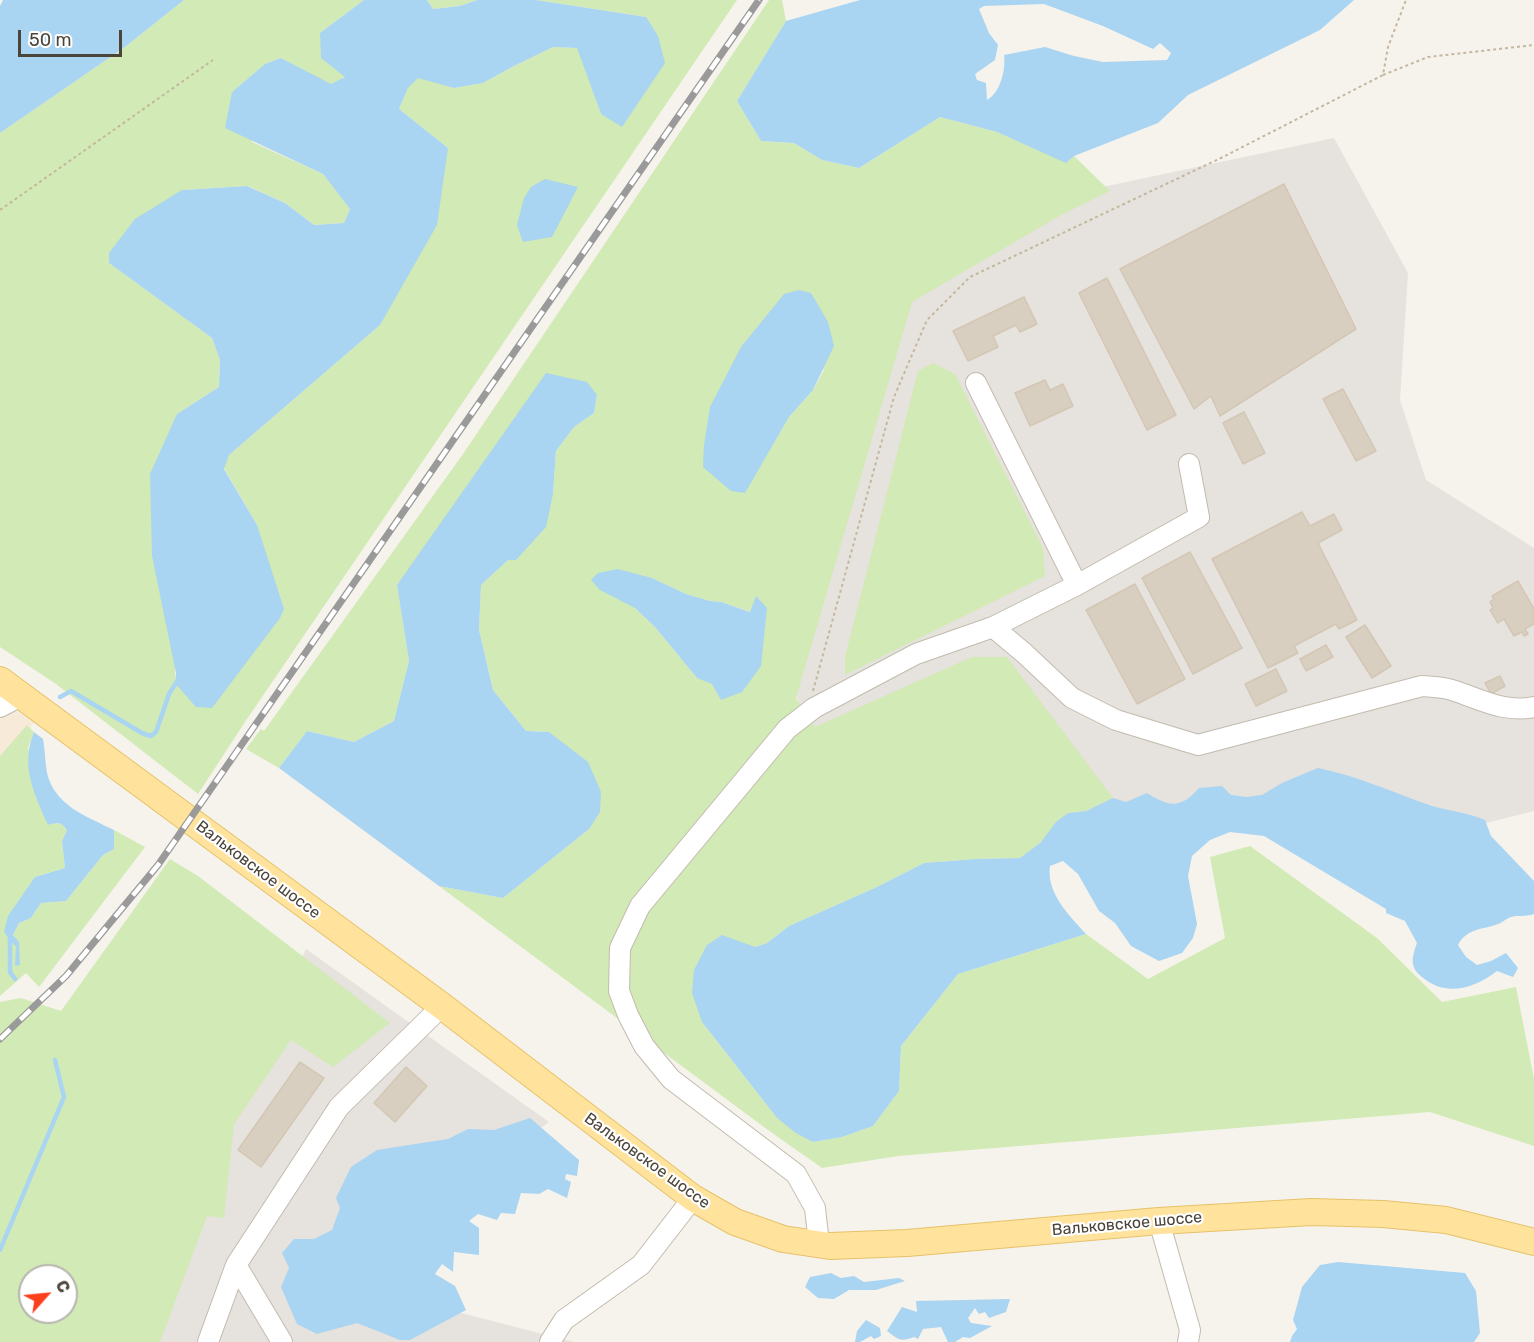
<!DOCTYPE html>
<html>
<head>
<meta charset="utf-8">
<style>
  body { margin:0 }
  #map { position:relative; width:1534px; height:1342px; overflow:hidden; background:#f6f3ec; font-family:Rubik,sans-serif }
  canvas { display:block }
  .north { position:absolute; left:18px; top:1264px; width:60px; height:60px; box-sizing:border-box; background:#fff; border:2px solid #b7b4b0; border-radius:50%; rotate:63deg; font-size:16px; font-weight:700; line-height:24px; text-align:center; color:#4b4439 }
  .north::after { content:''; display:block; margin:auto; width:21px; height:27px; background:#fc3f1d; clip-path:polygon(50% 0,100% 100%,50% 72%,0 100%) }
  .scale { position:absolute; left:18px; top:30px; width:104px; height:27px; box-sizing:border-box; border:3px solid #4b4439; border-top:0; padding-left:8px; font-size:18px; line-height:21px; white-space:nowrap; color:#4b4439; -webkit-text-stroke:4px #fff; paint-order:stroke }
</style>
</head>
<body>
<div id="map">
<canvas width="1534" height="1342"></canvas>
<div class="north">С</div>
<div class="scale">50 m</div>
</div>
<script>
const ctx = document.querySelector('canvas').getContext('2d');
ctx.lineJoin = 'round';
function fillPath(path, color) { ctx.fillStyle = color; ctx.fill(path, 'evenodd'); }
function trace(path, color, width, dash) { ctx.strokeStyle = color; ctx.lineWidth = width; ctx.lineCap = dash ? 'butt' : 'round'; ctx.setLineDash(dash || []); ctx.stroke(path); }
function label(font, color, halo, rows, align = 'center') {
  ctx.font = font + ' Rubik,sans-serif'; ctx.lineWidth = 4.5; ctx.setLineDash([]); ctx.textBaseline = 'middle'; ctx.strokeStyle = halo; ctx.fillStyle = color; for (const [text, x, y, turn = 0] of rows) {
    ctx.save(); ctx.translate(x, y); ctx.rotate((+turn || 0) * Math.PI / 180); ctx.textAlign = isNaN(turn) ? turn : align; if (halo) ctx.strokeText(text, 0, 0); ctx.fillText(text, 0, 0); ctx.restore();
  }
}
const commercial = new Path2D(`
  M0,701L34,722L10,759L0,764Z`);
const industrial = new Path2D(`
  M1334,138L1408,273L1400,400L1426,480L1534,548V811L1455,831L1181,828L815,748L786,667L896,309L1093,189Z
  M306,949L549,1122L333,1280L574,1342H132L170,1239Z`);
const green = new Path2D(`
  M184,0H364L320,33L346,76L331,85L281,58L265,64L232,92L252,142L323,174L350,209L344,223L314,225L285,203L248,186L182,190L109,263L212,338L220,360L219,387L177,414L175,683L257,525L224,468L229,455L380,325L448,148L399,109L408,88L418,77L454,88L483,83L514,66L553,47L578,48L601,114L646,17L536,0H737L247,719L198,794L56,684L0,647V133L125,47Z
  M427,0H477L460,6L433,9Z
  M769,0H782L786,21L737,101L761,141L794,143L822,160L859,168L940,117L997,132L1066,162L1074,156L1110,191L1061,215L912,302L796,698L815,727L972,657H1007L1113,798L1086,811L1068,813L1041,842L1020,858L976,859L924,863L877,887L789,926L767,943L755,947L702,1022L777,1118L813,1142L842,1137L873,1126L899,1091L901,1046L958,974L1086,934L1148,979L1225,938L1210,857L1250,846L1377,938L1442,1002L1516,987L1534,1079V1146L1430,1112L898,1156L822,1168L768,1130L439,886L503,898L589,829L549,732L526,731L493,690L479,630L481,585L508,560L553,494L556,451L574,427L594,413L597,395L397,584L409,661L394,721L354,742L307,731L279,768L246,749L261,729L264,731L463,454ZM826,366L813,390L789,417L761,464L731,491ZM652,578L686,594L710,601L721,602L751,612L756,596L742,692L697,678L655,627L635,608Z
  M933,363L955,374L1043,548L1045,576L845,675V657L918,371Z
  M27,725L34,732L28,748L48,825C57,822 62,822 67,830L62,841L65,868L35,877L4,932L19,943L13,935L19,923L31,918L41,903L66,901L103,855L114,849V830L145,847L39,987L26,973L0,996V756Z
  M170,859L198,876L390,1023L333,1067L291,1040L234,1124L224,1218L207,1216L160,1342H0V1002L21,998L61,1011ZM30,1276H66V1312H30Z`);
const water = new Path2D(`
  M3,0H184L125,47L0,133V6Z
  M364,0H427L433,9L460,6L477,0H536L646,17L658,36L665,63L622,127L601,114L577,48L553,47L514,66L483,83L454,88L418,78L408,88L399,109L448,148L437,225L380,325L229,455L224,469L257,525L284,609L280,618L212,708L196,707L175,683L176,673L152,556L150,474L177,414L219,387L220,360L212,338L109,263V253L135,219L182,190L247,186L285,203L314,225L344,223L350,209L323,174L225,128L232,92L265,64L281,58L331,84L345,77L321,58L320,33Z
  M860,0H1354L1320,30L1188,95L1158,123L1074,156L1066,163L997,132L940,117L859,168L822,160L794,143L761,141L737,101L786,21ZM1044,4L1103,26L1153,49L1160,43L1171,53L1167,60L1103,62L1074,56L1045,47L1004,55C1006,70 1000,93 987,100L986,83L977,80L975,74L995,60L998,45L989,33L979,9L984,6Z
  M545,179L578,187L552,237L523,242L517,225L524,198L531,187Z
  M799,290L811,293L828,322L834,346L813,390L789,417L745,493L731,491L703,467L704,445L710,407L741,347L784,294Z
  M546,373L587,382L597,395L594,413L574,427L556,451L553,494L546,527L516,560H508L481,585L479,630L493,690L526,731L549,732L588,762L601,792L600,812L589,829L503,898L439,886L279,768L307,731L354,742L394,721L409,661L397,585Z
  M618,569L652,578L686,594L710,601L721,602L750,612L756,596L767,608L761,666L742,692L721,700L712,684L697,678L655,627L635,608L600,590L591,580L598,573Z
  M34,732L43,739C45,750 45,762 47,773C55,806 86,816 114,830V849L103,855L66,901L41,903L31,918L19,923L13,935L19,942L20,965L15,966L16,947L4,932L8,916L35,877L65,868L62,841L67,830C62,822 57,822 48,825C34,793 20,766 34,732Z
  M1318,768C1358,776 1394,793 1432,806C1450,811 1468,813 1485,820L1491,836L1534,881V914C1525,917 1517,915 1511,917C1507,918 1503,922 1498,924C1482,930 1467,928 1458,945L1466,957L1477,965L1491,961L1506,953L1518,968L1513,977L1497,971C1474,989 1445,997 1422,977C1409,967 1412,957 1417,943L1405,921L1386,913V909L1264,836L1230,832L1210,840L1192,856L1188,876L1197,924L1193,938L1182,953L1159,961L1131,946L1115,923L1099,911L1078,874L1063,861L1050,866C1046,893 1069,915 1086,934L958,974L901,1046L899,1091L873,1126L842,1137L813,1142L796,1133L777,1118L702,1022L692,993L694,970L707,945L722,935L755,947L767,943L789,926L877,887L924,863L976,859L1020,858L1041,842L1056,822L1068,813L1086,811L1113,798L1126,802L1147,793C1169,807 1181,809 1199,788L1222,786L1231,795L1247,797L1262,795L1282,783Z
  M530,1118L579,1160L577,1176L566,1174L565,1179L571,1182L567,1198L548,1189L539,1194L521,1193L515,1214L501,1213L497,1220L478,1214L469,1221L479,1228V1255L454,1252L453,1272L442,1264L435,1274L455,1286L466,1310L410,1340H400L357,1323L317,1334L297,1324L281,1287L289,1268L282,1253L294,1239H314L332,1230L340,1208L336,1198L351,1167L377,1150L448,1139L468,1129L494,1130Z
  M1338,1262L1465,1273L1476,1291L1480,1333L1474,1342H1290L1292,1336L1297,1329L1293,1320L1302,1287L1320,1265Z
  M831,1273L841,1278L854,1276L864,1282L899,1278L905,1281L876,1290H849L834,1299L818,1298L805,1287L810,1277Z
  M1010,1299L1006,1312L989,1318L985,1312L979,1314L975,1308L968,1318L971,1323L992,1326L970,1338L963,1337L955,1342H948L941,1327L923,1329L918,1339L914,1337C900,1342 899,1340 887,1331L902,1307L917,1312L916,1301Z
  M866,1320L880,1328L881,1336L874,1339L871,1336L860,1342H855L857,1331Z`);
const stream = new Path2D(`
  M60,697L71,691L142,733L151,736L156,732L169,694L178,680
  M10,934V972L15,979
  M0,1250L64,1097L55,1060`);
const building = new Path2D(`
  M1284,184L1356,329L1220,416L1211,396L1194,409L1120,269Z
  M1107,278L1176,415L1147,430L1079,293Z
  M1024,297L1037,324L1020,332L1016,325L993,336L998,347L968,361L953,331Z
  M1045,380L1050,390L1063,384L1073,406L1030,426L1015,393Z
  M1343,389L1376,451L1356,461L1323,399Z
  M1244,412L1265,453L1243,464L1223,423Z
  M1302,512L1310,526L1334,514L1342,530L1318,543L1357,620L1339,629L1336,624L1294,646L1298,653L1268,668L1212,559Z
  M1190,552L1242,648L1193,674L1142,578Z
  M1518,581L1534,609V624L1525,629L1528,634L1524,636L1522,632L1514,636L1504,619L1498,623L1490,610L1493,608L1490,602L1494,599L1492,596Z
  M1135,584L1185,679L1137,704L1086,610Z
  M1365,625L1391,666L1372,678L1346,637Z
  M1326,645L1333,657L1306,671L1300,659Z
  M1276,669L1287,691L1256,706L1245,684Z
  M1500,676L1505,686L1491,694L1485,683Z
  M300,1062L324,1078L261,1167L238,1150Z
  M406,1067L427,1086L395,1122L374,1103Z`);
const path = new Path2D(`
  M1383,75L1428,57L1534,45
  M0,210L213,60
  M813,691L894,397L927,320L970,277L1223,157L1383,75L1388,47L1406,0`);
const minor = new Path2D(`
  M976,383L1077,585
  M993,627L1024,653L1072,698L1116,720L1198,745L1422,686C1433,687 1445,687 1455,691C1482,700 1505,713 1534,707
  M0,707L23,695
  M1159,1221L1190,1330L1188,1342
  M819,1244L815,1208L796,1174L671,1079L644,1046L628,1015L619,991L620,948L640,906L787,729L814,708L916,654L993,627L1077,585L1199,517L1189,464
  M208,1342L236,1265
  M282,1342L236,1265L339,1107L442,1006
  M550,1342L564,1320L641,1265L693,1198`);
const major = new Path2D(`
  M0,680L442,1006L693,1198L735,1222L783,1239L830,1246L907,1243L1159,1221L1311,1212L1383,1214L1446,1220L1534,1242`);
const rail = new Path2D(`
  M0,1039L66,976L158,865L759,0`);
const streetNames = [
  ["Вальковское шоссе",258,870,37],
  ["Вальковское шоссе",647,1161,36],
  ["Вальковское шоссе",1127,1224,-5]
];
fillPath(commercial, '#f7ead8');
fillPath(industrial, '#e6e2dd');
fillPath(green, '#d2eab5');
fillPath(water, '#a9d4f2');
trace(stream, '#a9d4f2', 4.5);
fillPath(building, '#d8cfc1');
trace(building, '#d3c7b4', 1.5);
trace(minor, '#c2bbae', 22);
trace(major, '#e6c16a', 28);
trace(path, '#c4b79f', 2, [3, 3]);
trace(minor, '#fff', 20);
trace(major, '#ffe39c', 26);
trace(rail, '#9a9a9a', 7);
trace(rail, '#fff', 4.5, [14]);
label('16px', '#4b4439', '#fff', streetNames);
</script>
</body>
</html>
